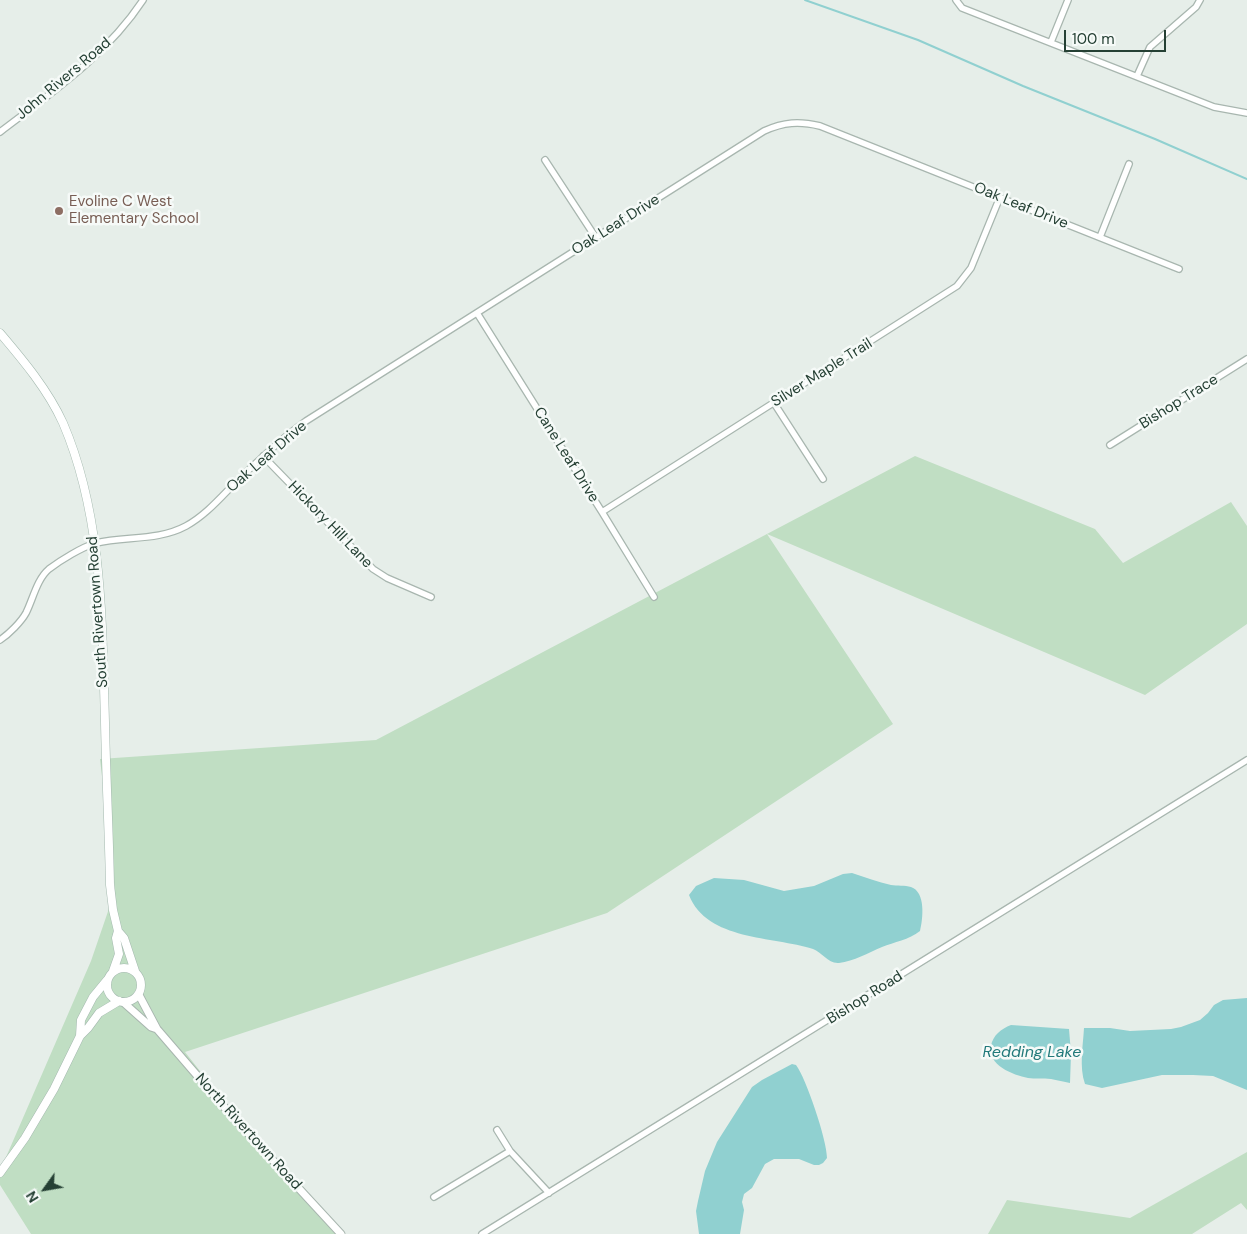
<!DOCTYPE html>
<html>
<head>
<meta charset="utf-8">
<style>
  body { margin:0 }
  #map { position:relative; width:1247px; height:1234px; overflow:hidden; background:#e6eee9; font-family:"DM Sans",sans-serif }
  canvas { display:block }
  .north { position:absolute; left:20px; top:1164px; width:50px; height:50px; -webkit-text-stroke:4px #f6faf8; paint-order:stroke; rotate:238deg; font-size:14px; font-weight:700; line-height:20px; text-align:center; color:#254034 }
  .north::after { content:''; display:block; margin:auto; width:18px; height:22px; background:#254034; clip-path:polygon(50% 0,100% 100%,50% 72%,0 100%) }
  .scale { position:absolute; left:1064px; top:30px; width:102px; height:22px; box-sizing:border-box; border:2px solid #254034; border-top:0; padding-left:6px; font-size:15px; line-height:18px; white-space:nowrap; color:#254034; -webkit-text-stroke:4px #f6faf8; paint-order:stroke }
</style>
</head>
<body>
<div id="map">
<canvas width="1247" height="1234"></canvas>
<div class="north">N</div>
<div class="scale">100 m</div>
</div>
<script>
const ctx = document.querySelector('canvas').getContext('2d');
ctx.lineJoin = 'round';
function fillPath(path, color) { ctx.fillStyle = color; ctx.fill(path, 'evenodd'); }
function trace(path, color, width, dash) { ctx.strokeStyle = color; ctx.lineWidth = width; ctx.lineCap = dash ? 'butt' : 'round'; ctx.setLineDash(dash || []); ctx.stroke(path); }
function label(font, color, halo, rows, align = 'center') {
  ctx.font = font + ' "DM Sans",sans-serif'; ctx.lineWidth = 5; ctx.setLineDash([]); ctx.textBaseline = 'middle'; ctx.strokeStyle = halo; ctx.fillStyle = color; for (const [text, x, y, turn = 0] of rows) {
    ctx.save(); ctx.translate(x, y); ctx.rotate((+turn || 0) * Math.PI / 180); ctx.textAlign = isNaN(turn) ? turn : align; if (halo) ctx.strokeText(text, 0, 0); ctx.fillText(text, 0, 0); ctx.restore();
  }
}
const green = new Path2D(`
  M915,456L1095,529L1123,563L1231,502L1247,526V624L1145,695L767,534L893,724L607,913L185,1052L278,1170L339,1234H31L0,1185V1171L91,961L115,891L100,759L376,740Z
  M1247,1152V1210L1241,1203L1192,1234H988L1007,1200L1130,1218Z`);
const water = new Path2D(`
  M852,873C865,877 878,882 891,885C897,886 905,885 911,887C926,892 923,919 920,931C909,940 894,942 882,947C868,953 854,961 839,963C828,964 822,952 813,949C773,936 707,941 689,895L696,886L714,878L744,880L784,891L814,886L843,874Z
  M1247,998V1090L1213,1076L1193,1075H1162L1102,1088L1085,1084C1079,1067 1083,1046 1084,1028H1110L1130,1031L1171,1029L1181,1027L1200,1020L1208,1013L1214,1005L1223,1000Z
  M1011,1025L1069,1029L1071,1053L1070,1083C1064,1082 1057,1080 1051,1079C1043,1078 1035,1079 1028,1078C1013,1075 987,1065 991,1046C993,1035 1001,1029 1011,1025Z
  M792,1064L796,1065C806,1078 827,1140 827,1158L823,1163L819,1165H814L799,1159H774L765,1164L752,1188L744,1194L742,1202L744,1210L740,1234H699L696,1211L698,1201L705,1171L717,1142L752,1087L762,1080Z`);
const stream = new Path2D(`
  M805,0L918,40L1023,86L1155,139L1247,179`);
const minor = new Path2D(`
  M956,0L962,8L1214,107L1247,113
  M1051,42L1068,0
  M1137,76L1150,47L1196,7L1200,0
  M0,132C51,93 107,55 143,0
  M545,160L596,238
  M1100,237L1129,164
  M477,313L602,512L654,597
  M774,403L823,479
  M1110,445L1247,359
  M263,456L373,569L387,578L431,597
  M602,512L957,286L971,268L1000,197
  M0,640C9,634 21,622 26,613C33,599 37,579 49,569C61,560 82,547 96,543C126,536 158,541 186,526C206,515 221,497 237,481C259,460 281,439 306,421L764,131C784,122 799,121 820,126L1179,269
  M497,1130L510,1151L549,1193
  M434,1197L510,1151
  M482,1234L1247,760`);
const tertiary = new Path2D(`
  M139,995L157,1029L232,1116L341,1234
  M123,1002L151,1027L157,1029`);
const secondary = new Path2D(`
  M0,333C23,360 48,390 63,423C103,516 102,623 105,722C106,776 109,831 110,885L113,910L118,931L116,938L119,954L113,971
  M118,931L124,938L135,971
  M107 985a17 17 0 1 1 34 0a17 17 0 1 1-34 0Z
  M80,1036L81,1020L93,997L107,980
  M0,1173L25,1138L54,1089L80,1036L88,1028L99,1013L119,1001`);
const markers = [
  [59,211,5,"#8d6e63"]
];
const streetNames = [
  ["John Rivers Road",64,79,-40],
  ["Oak Leaf Drive",1021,206,22],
  ["Oak Leaf Drive",616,225,-32],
  ["Silver Maple Trail",822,373,-32],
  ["Bishop Trace",1179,402,-32],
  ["Cane Leaf Drive",566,455,58],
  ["Oak Leaf Drive",267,457,-41],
  ["Hickory Hill Lane",330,525,46],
  ["South Rivertown Road",98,612,-94],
  ["Bishop Road",865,998,-32],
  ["North Rivertown Road",248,1132,48]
];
const educationNames = [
  ["Evoline C West",69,202],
  ["Elementary School",69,219]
];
const waterNames = [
  ["Redding Lake",1032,1053]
];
fillPath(green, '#c0dec3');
fillPath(water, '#90d0d0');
trace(stream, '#90d0d0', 2);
trace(minor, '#a8b6af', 8);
trace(tertiary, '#a8b6af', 9);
trace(secondary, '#a4b9af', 9);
trace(minor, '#fff', 5.5);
trace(tertiary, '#fff', 7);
trace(secondary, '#fff', 8);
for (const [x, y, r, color] of markers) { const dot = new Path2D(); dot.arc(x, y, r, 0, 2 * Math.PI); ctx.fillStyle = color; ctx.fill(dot); trace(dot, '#f6faf8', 2); }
label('15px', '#254034', '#f6faf8', streetNames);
label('15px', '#785e54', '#f6faf8', educationNames, 'left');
label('italic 16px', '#21797a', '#f6faf8', waterNames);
</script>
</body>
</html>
